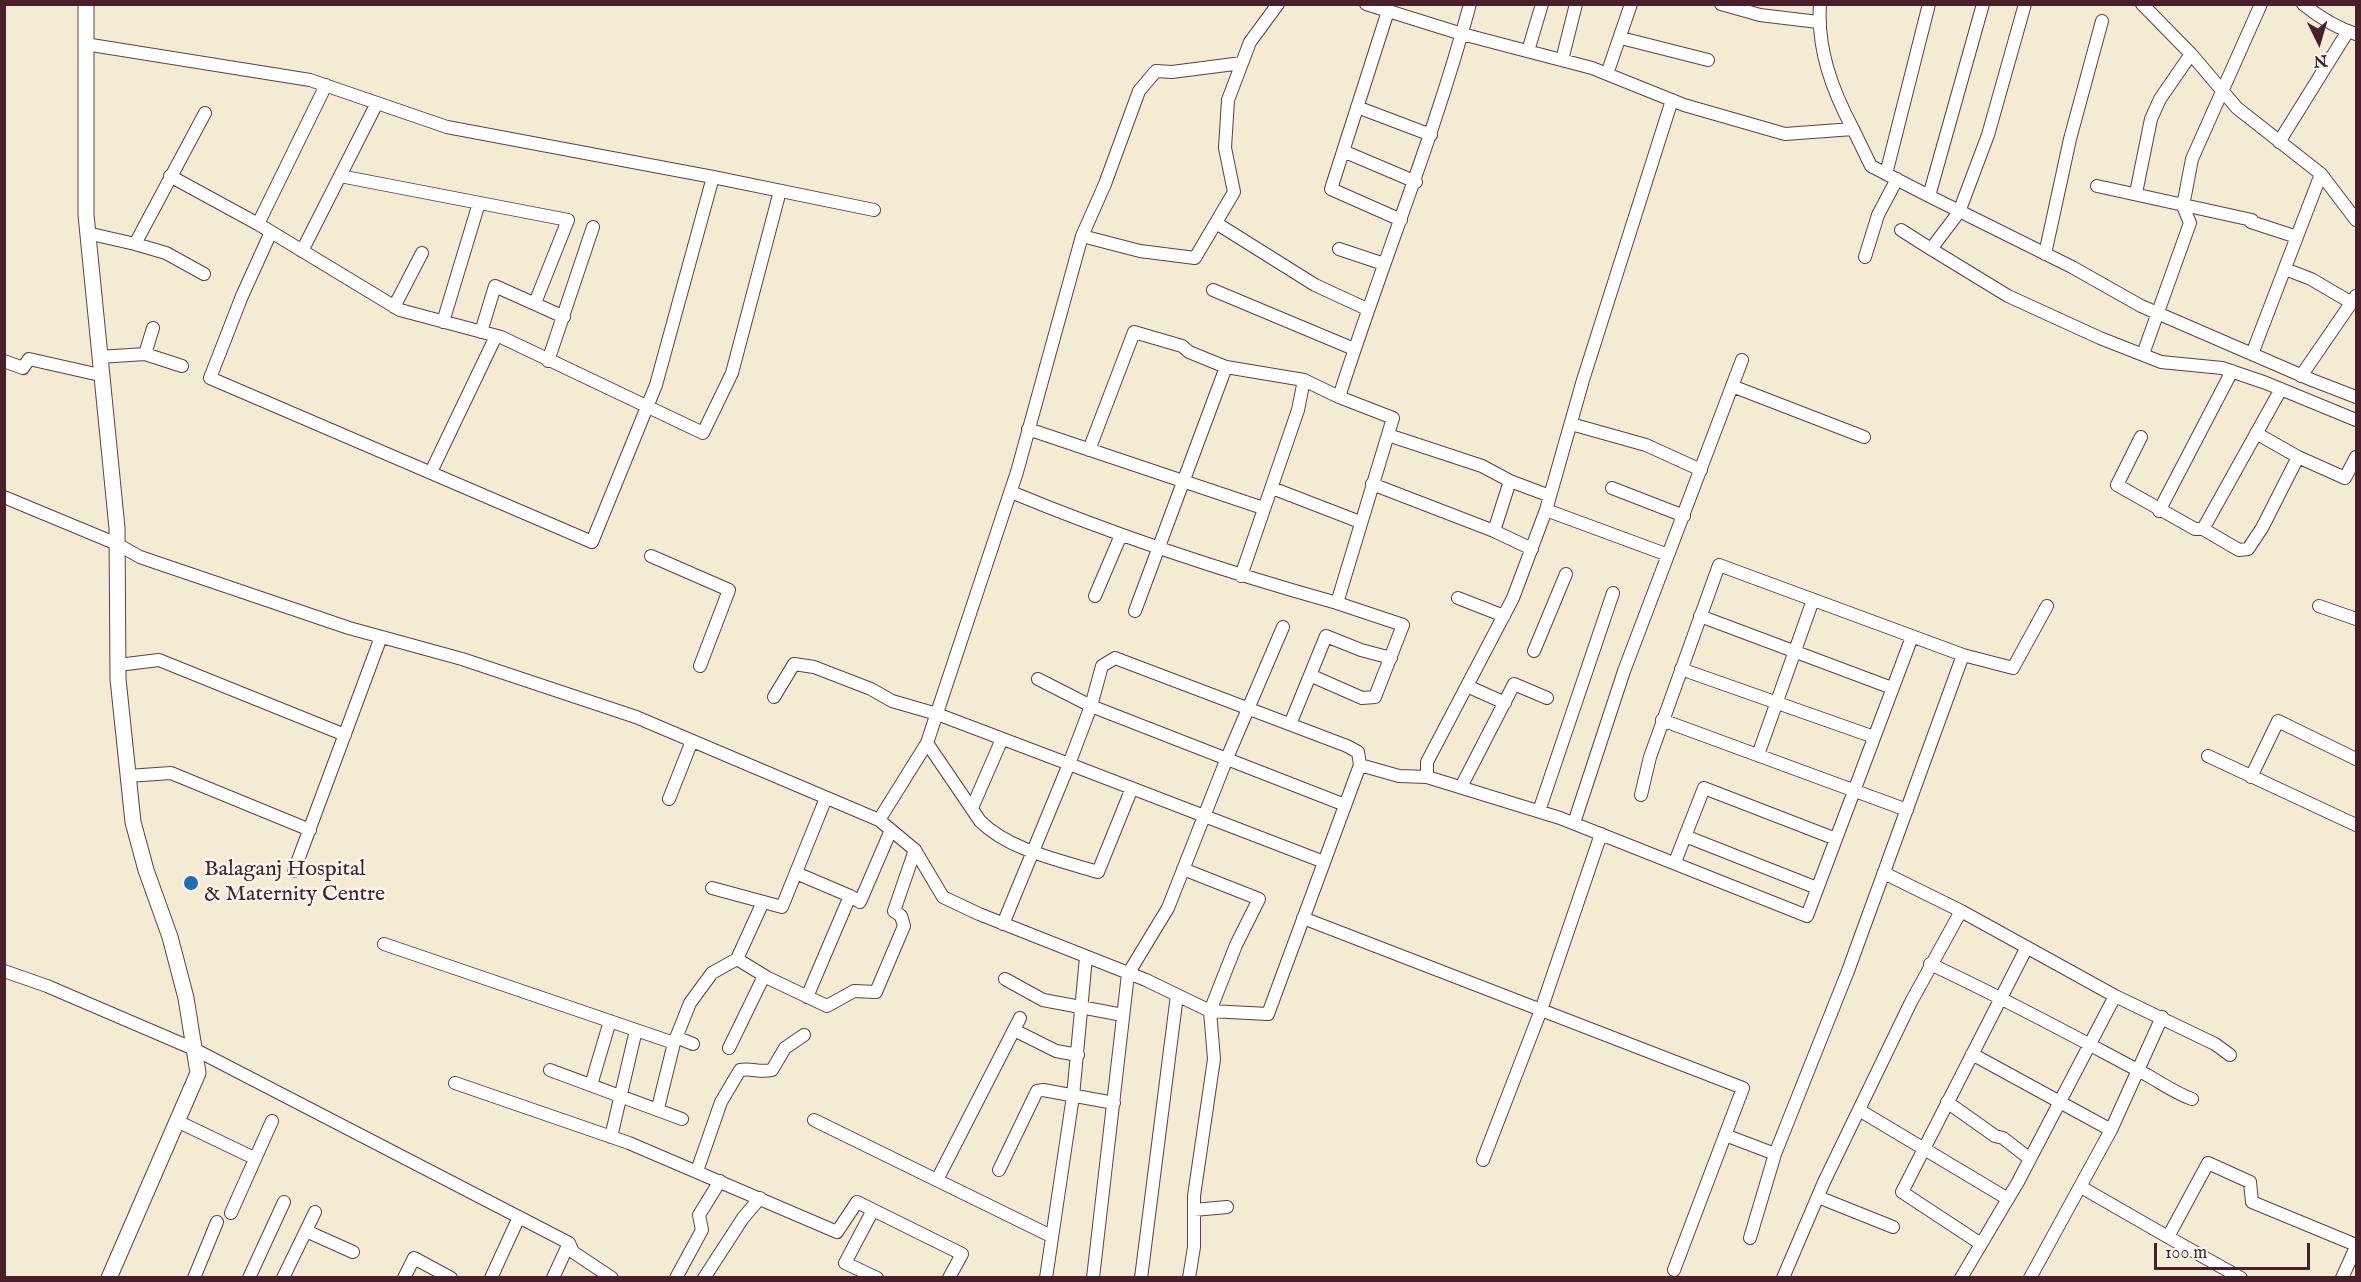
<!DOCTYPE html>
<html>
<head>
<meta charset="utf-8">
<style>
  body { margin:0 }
  #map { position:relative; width:2361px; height:1282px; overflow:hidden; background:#f3ebd4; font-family:"IM FELL English",serif }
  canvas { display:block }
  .frame { position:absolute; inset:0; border:6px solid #4a1f2b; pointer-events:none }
  .north { position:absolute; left:2289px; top:12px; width:60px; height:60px; -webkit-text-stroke:4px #fbf7ec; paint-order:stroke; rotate:175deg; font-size:16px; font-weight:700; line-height:24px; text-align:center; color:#4a1f2b }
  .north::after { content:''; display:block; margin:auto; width:21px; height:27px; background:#4a1f2b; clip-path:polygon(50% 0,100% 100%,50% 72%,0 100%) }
  .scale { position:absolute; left:2154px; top:1243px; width:156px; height:27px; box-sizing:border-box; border:3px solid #4a1f2b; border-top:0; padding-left:8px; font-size:18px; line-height:21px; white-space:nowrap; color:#4a1f2b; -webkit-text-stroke:4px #fbf7ec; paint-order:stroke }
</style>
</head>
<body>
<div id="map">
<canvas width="2361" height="1282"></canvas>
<div class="frame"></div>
<div class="north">N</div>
<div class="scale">100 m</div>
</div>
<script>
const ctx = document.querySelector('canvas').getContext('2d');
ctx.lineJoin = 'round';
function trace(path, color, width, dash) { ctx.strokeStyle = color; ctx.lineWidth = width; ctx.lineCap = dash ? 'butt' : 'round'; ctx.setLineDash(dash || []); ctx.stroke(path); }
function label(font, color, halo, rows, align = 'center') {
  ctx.font = font + ' "IM FELL English",serif'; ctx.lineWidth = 5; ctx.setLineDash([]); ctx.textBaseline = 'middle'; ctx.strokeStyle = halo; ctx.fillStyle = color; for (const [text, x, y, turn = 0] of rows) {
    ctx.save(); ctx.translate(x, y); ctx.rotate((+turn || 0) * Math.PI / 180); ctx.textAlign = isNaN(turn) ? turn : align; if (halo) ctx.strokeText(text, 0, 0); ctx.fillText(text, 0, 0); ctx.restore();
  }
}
const minor = new Path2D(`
  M1366,4L1462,34L1592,68L1684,105L1785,134L1853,129L1871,166L1929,196L2072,267L2141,306L2312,380L2356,397
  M1721,4L1760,15L1818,22
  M1820,4C1817,49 1832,90 1853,129
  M2025,4L1988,135L1959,212L1931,249L2008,296L2100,338L2161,362L2222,368L2266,383L2356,420
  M2142,4L2191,54L2237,108L2321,174L2356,220
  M2303,4C2319,17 2337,28 2356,34
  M1388,11L1331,189L1401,220
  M1621,38L1708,60
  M85,44L310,80L447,127L713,177L874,210
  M1528,51L1542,4
  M1562,60L1576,4
  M1607,74L1631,4
  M1357,107L1431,135
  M2279,142L2348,31
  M1343,151L1416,182
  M1886,174L1929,4
  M170,176L258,224L400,310L501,337L703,433L732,373L780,191
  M340,176L568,220L535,303
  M2097,186L2252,220L2251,222L2297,237
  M2136,193L2151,119L2160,99L2191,54
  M1929,196L1983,4
  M1216,223L1315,285L1367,309
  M258,224L326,85
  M1901,230L1931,249
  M271,232L242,296L210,378L592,542L656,385L713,177
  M87,233L135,244L205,113
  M1082,236L1140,251L1195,258L1234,192L1225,148L1228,100L1250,42L1278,4
  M135,244L166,253L204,274
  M1339,249L1384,264
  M302,251L377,103
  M2045,254L2070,139L2102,21
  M1865,257L1878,215L1897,179
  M2285,269L2311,279L2352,303
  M1213,290L1354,349
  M394,307L422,253
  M443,322L479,203
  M481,332L495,286L564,317
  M145,354L153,328
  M2143,354L2190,223L2183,206L2192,159L2261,4
  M2252,354L2321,174
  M99,357L145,354L182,366
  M4,361L23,368L29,359L100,375
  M548,361L593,227
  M2301,376L2356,296
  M1732,386L1864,437
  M1571,424L1646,445L1701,470
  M1028,429L1263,508
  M2256,433L2298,457L2345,478L2356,457
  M1388,435L1482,466L1510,481L1550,496
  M2141,437L2117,485L2195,529H2203L2239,550L2248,549L2262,528L2298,457
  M1089,450L1134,332L1182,346L1189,352L1226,367L1304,380L1339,397
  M431,472L496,336
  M1372,484L1494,531L1532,549
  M1272,488L1360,522
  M1612,488L1684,516
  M1011,492C1117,536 1226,572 1337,603L1393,418L1339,397C1381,265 1434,138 1470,4
  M4,497L117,544L140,557L349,628L462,659L636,717L879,820L915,850L943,897L979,914L1146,980L1210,1011L1268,1014L1360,765L1399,776L1427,777L1560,818L1807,916L1912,637
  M1546,510L1668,555
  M2159,511L2232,371
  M2203,529L2281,389
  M1494,531L1510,481
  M651,556L729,590L700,666
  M1241,576L1298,410L1304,380
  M1095,596L1121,535
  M1458,598L1504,616
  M2319,606L2356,619
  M1135,611L1226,367
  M1700,616L1892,688
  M1534,651L1566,574
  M118,665L159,660L345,735
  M1681,669L1874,737
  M1312,676L1362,698L1375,697L1403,625L1337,603
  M1038,679L1091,706L1102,666L1115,658L1347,746L1358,752L1360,765
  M1467,686L1505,703
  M774,697L794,664L814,667L871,689L892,701L937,714L1069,764L1091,706L1345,805
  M1662,720L1907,810
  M1291,722L1326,636L1361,650L1391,658
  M927,743L980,821C1009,850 1059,860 1098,872L1132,788
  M1758,755L1813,600
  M2208,756L2356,825
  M128,776L171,773L310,830
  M1427,777V762L1513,598L1546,510L1583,380L1672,100
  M2251,777L2278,721L2356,759
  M1461,787L1514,684L1547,698
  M1641,795L1650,757L1719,565L1963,655L2013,668L2047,606
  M669,799L692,741
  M972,808L1002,739
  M1539,811L1613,593
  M879,820L927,743L1017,472L1082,236L1105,184L1139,91L1156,71L1172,72L1242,63
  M1574,823L1624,671L1742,360
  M1685,836L1817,888
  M1675,862L1704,788L1836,839
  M1183,869L1259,899L1236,945L1210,1011L1214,1059L1194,1196V1247L1189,1278
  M294,871L381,637
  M796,873L850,896
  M1884,873L1961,911
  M712,888L782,907L826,798
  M1303,918L1743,1088L1674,1270
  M1003,924L1069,764L1324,862
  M384,944L674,1043
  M737,959L768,978L827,1006L854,991L876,992L904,926L901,916L894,911L915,850
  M1930,964C2004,998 2075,1037 2147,1075C2163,1084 2175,1093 2192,1099
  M4,971L47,986L194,1049L569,1243L573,1252L612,1278
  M1005,979L1043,1000L1123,1015
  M2115,996L2215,1044L2230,1055
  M807,997L850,896L860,902L891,830
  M1014,1030L1056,1051L1078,1055
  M676,1037L693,1044
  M729,1048L764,976
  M1972,1054L2111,1130
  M550,1070L682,1119
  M455,1083L629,1143L837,1232L857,1202L962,1254L949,1278
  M591,1085L610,1021
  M1947,1102L1995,1136L2003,1138L2030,1159
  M658,1108L674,1043L690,1003L712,973L737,959L763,902
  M1859,1110L2008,1199
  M814,1120L1051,1236
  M179,1122L254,1158
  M1725,1135L1775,1154
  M611,1137L636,1030
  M1483,1160L1541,1010L1601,834
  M999,1170L1037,1091L1043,1090L1114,1103
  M697,1171L721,1102L740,1070C752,1068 760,1073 772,1070L785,1048L804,1035
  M937,1180L1020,1018
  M2081,1187L2168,1237L2208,1163L2250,1182L2252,1202L2356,1245
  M1818,1197L1893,1227
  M873,1210L845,1263L877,1278
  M1194,1210L1227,1207
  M231,1213L272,1121
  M306,1231L353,1252
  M2168,1237L2241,1278
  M1750,1238L1775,1154L1848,971L1963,655
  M1981,1244L1902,1192L2027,947
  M194,1278L217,1222
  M249,1278L284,1202
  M283,1278L315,1212
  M404,1278L414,1258L451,1278
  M491,1278L519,1217
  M553,1278L569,1243
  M676,1278L702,1230L699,1215L720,1181
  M704,1278L743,1218L760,1198
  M1046,1278L1073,1096L1086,957
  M1093,1278L1128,974L1168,908L1227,758L1283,627
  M1141,1278L1177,995
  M1783,1278L1824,1182L1911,1002L1961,911L2115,996L2018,1182L1961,1278
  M2030,1278L2111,1130L2162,1017
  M2342,1278L2356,1247`);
const tertiary = new Path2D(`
  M86,4V215L117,528L118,679L133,822L146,870L170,937L186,998L198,1073L109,1278`);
const markers = [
  [191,883,8,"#1f6fb2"]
];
const poiNames = [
  ["Balaganj Hospital",204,870],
  ["& Maternity Centre",204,895]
];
trace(minor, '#633e44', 14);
trace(tertiary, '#633e44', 17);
trace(minor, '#fff', 12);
trace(tertiary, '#fff', 15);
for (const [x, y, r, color] of markers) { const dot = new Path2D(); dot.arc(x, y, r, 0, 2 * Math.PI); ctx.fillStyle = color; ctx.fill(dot); trace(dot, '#fbf7ec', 2); }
label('22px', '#4a1f2b', '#fbf7ec', poiNames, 'left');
</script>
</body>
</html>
